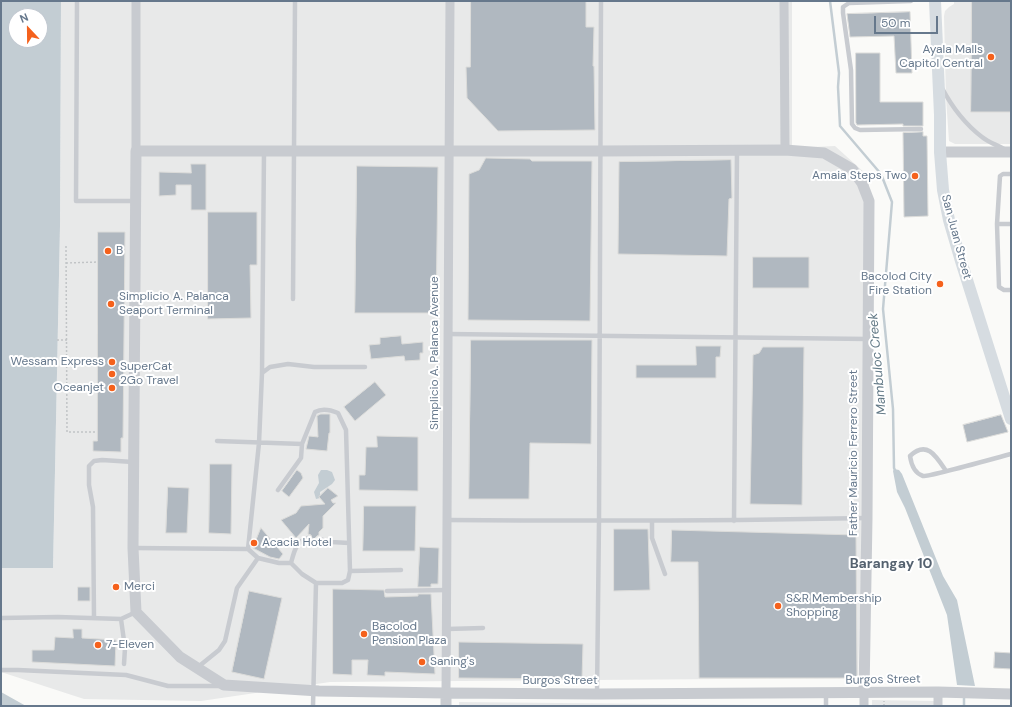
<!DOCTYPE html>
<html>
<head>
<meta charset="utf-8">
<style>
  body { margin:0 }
  #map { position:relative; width:1012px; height:707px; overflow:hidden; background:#fafaf8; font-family:"DM Sans",sans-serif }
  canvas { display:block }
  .frame { position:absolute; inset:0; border:2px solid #66788c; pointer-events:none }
  .north { position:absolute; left:8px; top:8px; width:40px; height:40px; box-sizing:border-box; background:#fff; border:1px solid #c2c9d1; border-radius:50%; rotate:338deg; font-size:11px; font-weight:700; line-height:16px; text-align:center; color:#66788c }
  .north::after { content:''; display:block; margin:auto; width:14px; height:18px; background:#f5611c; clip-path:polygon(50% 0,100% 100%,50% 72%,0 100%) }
  .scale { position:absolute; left:874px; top:16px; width:64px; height:18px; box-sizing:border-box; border:2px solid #66788c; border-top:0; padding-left:5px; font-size:12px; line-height:14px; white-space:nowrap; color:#66788c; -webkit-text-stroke:3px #fff; paint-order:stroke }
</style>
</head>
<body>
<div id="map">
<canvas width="1012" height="707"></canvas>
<div class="frame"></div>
<div class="north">N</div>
<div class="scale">50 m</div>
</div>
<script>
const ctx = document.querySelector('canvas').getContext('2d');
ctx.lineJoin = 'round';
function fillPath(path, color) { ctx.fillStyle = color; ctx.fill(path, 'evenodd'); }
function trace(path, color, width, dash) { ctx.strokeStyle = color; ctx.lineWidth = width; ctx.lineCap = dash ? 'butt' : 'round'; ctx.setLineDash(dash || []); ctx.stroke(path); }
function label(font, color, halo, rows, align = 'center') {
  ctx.font = font + ' "DM Sans",sans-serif'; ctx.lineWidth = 4; ctx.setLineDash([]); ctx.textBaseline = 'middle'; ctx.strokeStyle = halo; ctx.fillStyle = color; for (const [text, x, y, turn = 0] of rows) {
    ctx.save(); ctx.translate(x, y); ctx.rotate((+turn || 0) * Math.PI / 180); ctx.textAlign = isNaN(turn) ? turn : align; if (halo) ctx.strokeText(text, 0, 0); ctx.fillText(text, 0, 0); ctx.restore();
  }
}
const built = new Path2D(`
  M61,1H792V148L835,146L867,175L872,204L858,678L330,682L201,701L84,699L1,672V568H53L60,226Z
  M954,1H1011V144H955L949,141L946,98L944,16L945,11L949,7L954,4Z
  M872,700L936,701V706H872Z
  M459,702L856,706H459Z`);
const water = new Path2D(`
  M1,1H61L60,226L53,568H1ZM16,16H40V40H16Z
  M894,469L899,470L902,474L943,576L957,600L975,686L957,685L947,615L905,508L897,492L893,471Z
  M321,470H327L332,472L335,480L332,484L320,492V498L316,499L314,492L319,483L318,475Z
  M1,692L26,706H1Z`);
const stream = new Path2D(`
  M830,1L839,73L838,87L840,126L881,174L892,202L883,309L893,409L894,468L896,472
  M964,695V706`);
const building = new Path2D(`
  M471,1H586V27H594L593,66H594L595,130L498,131L467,98L466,67H470Z
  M972,1H1011V112H971Z
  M910,12L912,73H896L894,36L850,37L847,14Z
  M856,53H880V102H923V126H903V124L857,125L856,123Z
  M923,132V136H927L928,216L904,217L903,133Z
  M486,158L530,159L532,161H592L590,321L468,320L469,174L479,170Z
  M731,160L732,198L729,199L727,256L618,254L619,162Z
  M191,164H206V210H191V185H176V195L159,196V172L191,173Z
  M357,166L438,167L436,313H355Z
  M208,212H257V265H250L251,318L208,319Z
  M98,232H125L123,438H121V452L93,451V441H97Z
  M753,257H809V288H753Z
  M401,336L402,344L423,342V353H420V360L405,361L404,356L371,359L369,345L380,344V338Z
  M471,340H592L591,444L530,443L529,499H469Z
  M696,346H721L720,357H716V378H636V365H696Z
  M763,347H804L802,505L750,504L753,355L759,353Z
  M375,382L386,395L355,421L344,407Z
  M321,414H330V433H329L327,451L306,449L309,436L318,437L317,416Z
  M1001,415L1008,432L967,442L963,425Z
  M377,436L418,437V491L359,490V475H365L366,447H377Z
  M210,464H232L231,534L209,533Z
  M297,470L301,473L303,478L289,497L282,491Z
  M168,487L189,488L187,533H166Z
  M328,488L338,496L331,500L333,503H336L323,516V528L319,532V535L317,536L315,538L316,541L319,544H308V542L312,538L311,535L308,534L309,524L296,538L281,520L296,513L301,506L325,504L319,497Z
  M364,506H416L415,551H363Z
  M261,528L283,554L279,559L270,557L253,548Z
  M614,529H648L650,590L614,591Z
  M672,530L856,535L857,678H699L698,562H671Z
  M420,547L439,548L438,584H431V587H418Z
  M78,587H90V601H78Z
  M333,589L384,590L385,597L418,596V594H431L435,674L385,672V676L367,675L368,660H352V675L333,674Z
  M249,591L282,598L264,679L232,672Z
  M73,629H82V638L116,640L115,666L32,662V650H54L55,637L73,638Z
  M459,642L583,644L582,679L459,678Z
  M995,652L1011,653V669L994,668Z`);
const path = new Path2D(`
  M66,246L67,432H97
  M66,263L98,262
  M57,340H67
  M884,706V701`);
const service = new Path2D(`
  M77,1L76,201H135
  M911,1L849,3L843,7V13L851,70L852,124L855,128L860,130L921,129
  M942,88C952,107 965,124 982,137C988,142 997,145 1004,149
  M264,151L262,373L259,443L248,549L258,558L279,563H291L302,574L316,583
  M1011,174H1003L1000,176L997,224L999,287L1004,290H1011
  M997,224H1011
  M293,299L295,1
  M448,334L868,339
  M262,373L270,367L288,364L314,367H365
  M217,441L302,444L301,458L278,490
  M302,444L315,412C322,408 331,410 338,413L346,430L350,571
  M946,471C936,456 927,440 910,456C911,463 914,473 923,476C929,477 999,457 1011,454
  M447,520C587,521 727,521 867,518
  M734,521L737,151
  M652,522V538L665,574
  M319,539L331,542L349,543
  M134,548L248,549
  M291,563C294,552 296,541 308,538
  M387,591L447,590
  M1,618L58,617L121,619L136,612
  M94,618L93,507L89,485V466L94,461L102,460L133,462
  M121,619L125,648L124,664
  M447,629L483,628
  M198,667L219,650L225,641L237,588L258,558
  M1,670H18L126,675L168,686H220
  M597,694L599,522L601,1
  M826,694V706
  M313,706L316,583H342L348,580L350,571L401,570`);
const minor = new Path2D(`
  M784,1L785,150
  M136,151V1
  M938,692V706
  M446,693L450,1
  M864,694V706`);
const tertiary = new Path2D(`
  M940,152H1011
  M864,694L867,518L869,201L862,183L852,169L824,153L785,150L600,151H136L133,548L136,612L180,657L224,685L319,691L446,693L597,694L938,692L1011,694
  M446,706V693`);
const secondary = new Path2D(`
  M935,1L940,115V152L943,190L949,220L961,261L1011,419`);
const markers = [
  [991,57,4,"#f5611c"],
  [915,176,4,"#f5611c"],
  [108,251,4,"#f5611c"],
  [940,284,4,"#f5611c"],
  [111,304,4,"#f5611c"],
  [112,362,4,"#f5611c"],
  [112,374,4,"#f5611c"],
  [112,388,4,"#f5611c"],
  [254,543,4,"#f5611c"],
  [116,587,4,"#f5611c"],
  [778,606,4,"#f5611c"],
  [364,634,4,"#f5611c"],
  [98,645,4,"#f5611c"],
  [422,662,4,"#f5611c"]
];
const poiNames = [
  ["Ayala Malls",983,50,"right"],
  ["Capitol Central",983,64,"right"],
  ["Amaia Steps Two",907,176,"right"],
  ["B",116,251],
  ["Bacolod City",932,277,"right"],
  ["Fire Station",932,291,"right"],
  ["Simplicio A. Palanca",119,297],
  ["Seaport Terminal",119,311],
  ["Wessam Express",104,362,"right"],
  ["SuperCat",120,367],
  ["2Go Travel",120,381],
  ["Oceanjet",104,388,"right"],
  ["Acacia Hotel",262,543],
  ["Merci",124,587],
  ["S&R Membership",786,599],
  ["Shopping",786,613],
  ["Bacolod",372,627],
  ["Pension Plaza",372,641],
  ["7-Eleven",106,645],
  ["Saning's",430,662]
];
const streetNames = [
  ["San Juan Street",956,237,75],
  ["Simplicio A. Palanca Avenue",435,353,-90],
  ["Father Mauricio Ferrero Street",854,453,-90],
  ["Burgos Street",883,680,-1],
  ["Burgos Street",560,681]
];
const waterNames = [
  ["Mambuloc Creek",878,364,-95]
];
const quarterNames = [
  ["Barangay 10",891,564]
];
fillPath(built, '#e8e9e9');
fillPath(water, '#c3cdd3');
trace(stream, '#c3cdd3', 2.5);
fillPath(building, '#b0b8c0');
trace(building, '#dcdcda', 1);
trace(path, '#c1c4c6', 1.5, [2, 2]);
trace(service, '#c8cbd0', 4.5);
trace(minor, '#c8cbd0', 9);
trace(tertiary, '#c8cbd0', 11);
trace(secondary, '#d6dce1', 12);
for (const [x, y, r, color] of markers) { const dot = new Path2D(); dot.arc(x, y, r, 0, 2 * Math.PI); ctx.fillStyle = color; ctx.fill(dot); trace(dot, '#fff', 1.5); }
label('12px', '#66788c', '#fff', poiNames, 'left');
label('12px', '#66788c', '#fff', streetNames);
label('italic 13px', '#627986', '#fff', waterNames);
label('bold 14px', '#556270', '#fff', quarterNames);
</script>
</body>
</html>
